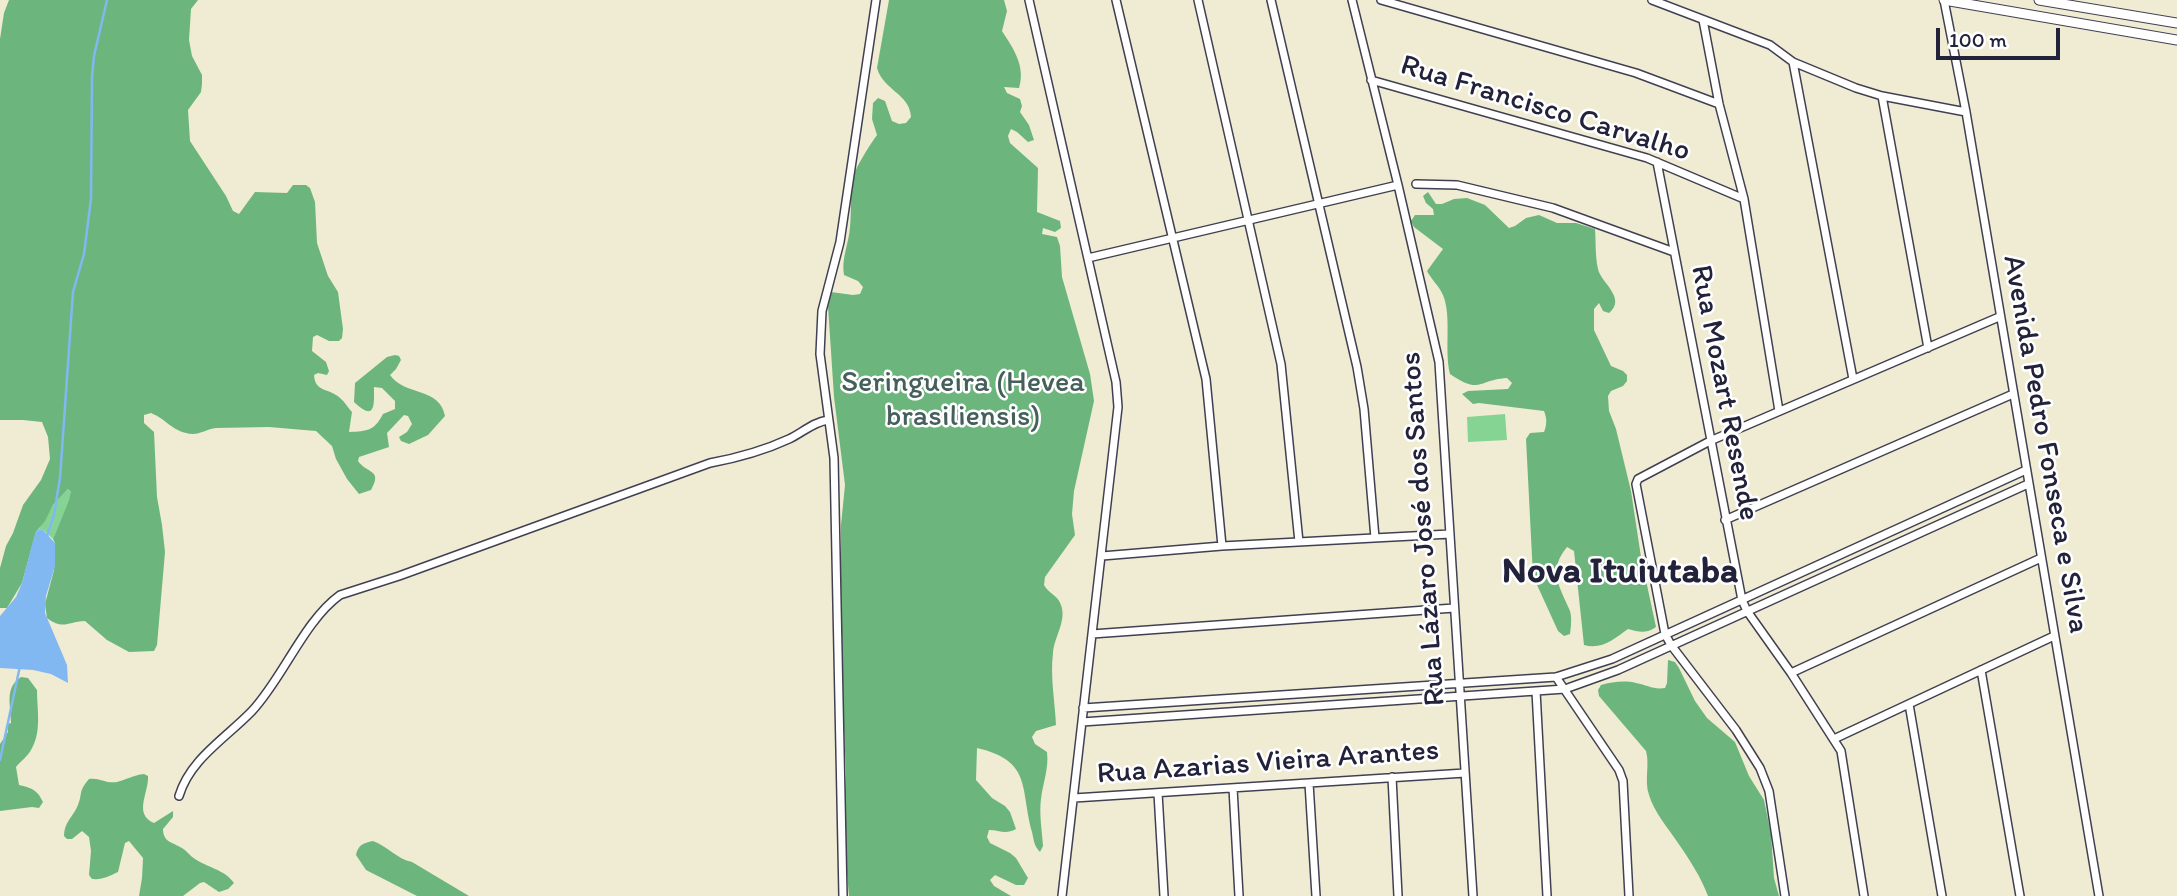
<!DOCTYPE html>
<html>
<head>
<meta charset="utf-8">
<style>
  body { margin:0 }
  #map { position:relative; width:2177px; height:896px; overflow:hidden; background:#f0ebd3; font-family:Itim,sans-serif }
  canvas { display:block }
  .scale { position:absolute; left:1936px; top:28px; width:124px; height:32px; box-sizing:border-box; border:4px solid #22223b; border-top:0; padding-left:9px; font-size:21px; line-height:24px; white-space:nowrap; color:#22223b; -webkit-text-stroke:5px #fff; paint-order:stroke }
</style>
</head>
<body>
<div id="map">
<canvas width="2177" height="896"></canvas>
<div class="scale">100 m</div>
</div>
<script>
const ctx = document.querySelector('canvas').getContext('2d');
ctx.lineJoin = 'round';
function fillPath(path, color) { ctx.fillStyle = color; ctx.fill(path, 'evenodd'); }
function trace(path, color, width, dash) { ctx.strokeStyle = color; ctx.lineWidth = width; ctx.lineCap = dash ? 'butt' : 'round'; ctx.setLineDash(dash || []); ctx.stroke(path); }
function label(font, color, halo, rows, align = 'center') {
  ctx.font = font + ' Itim,sans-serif'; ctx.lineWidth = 5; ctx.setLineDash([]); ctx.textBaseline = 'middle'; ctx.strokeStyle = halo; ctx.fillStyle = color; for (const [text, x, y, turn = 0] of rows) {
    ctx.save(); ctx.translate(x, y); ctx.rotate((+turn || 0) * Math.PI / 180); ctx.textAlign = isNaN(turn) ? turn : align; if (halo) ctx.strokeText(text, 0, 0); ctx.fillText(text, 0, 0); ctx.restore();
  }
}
const green = new Path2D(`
  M1505,414L1507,440L1468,442L1467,417Z
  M68,489L71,492V496L53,539L43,530L39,529L53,505Z`);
const forest = new Path2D(`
  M9,0H198L191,9L189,40L192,56L202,75V84L201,92L188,110L190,141L226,196L233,211L239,214L255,192L287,193L293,185H306L310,188L315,202L317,243L328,276L338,292L343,329L342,338L339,341H329L317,335L313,337L312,351L326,362L329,371L327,375L318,373L314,375C315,393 330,388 340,398C345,402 348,408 352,412L349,432C368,431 374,431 383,414L395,409V401L382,388L374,387C374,404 376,423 354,402L355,383L387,357L395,355L399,356L401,360L396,369L390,375C404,396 440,387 445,416L428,435L409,444L401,441L399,437L407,432L412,424L408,416L404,415L387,433L389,447L359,457L358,461C367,474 383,469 371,490L359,494L347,479L336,459L332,446L316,431L269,427L216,428C208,429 200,434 193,434C173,433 168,420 151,413L144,415V423L154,432L157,497L162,525L165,552L157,645L154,651L129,652L107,640L85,621C67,622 63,630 47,618L45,604L54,570L55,543L53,539L69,500L71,492L68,489L53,505L45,521L36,532L22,583L7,608H0V568L6,546L13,533L23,505L41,480L50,459L48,437L42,422L23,420H0V39L4,13Z
  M889,0H1004L1007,11L1002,31C1013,48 1026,66 1019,88L1004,87L1007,93L1020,99L1022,106L1020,112L1029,125L1034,140L1028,142L1017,132L1011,129L1008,136L1010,143L1038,168L1037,212L1060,221L1061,228L1055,232L1043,228L1042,234L1057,237L1060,246L1062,277L1090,374L1094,401L1074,491L1072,514L1075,535L1045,577L1044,585C1049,594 1058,595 1061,605C1067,621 1054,637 1053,653C1050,677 1055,701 1056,725L1036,731L1032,737L1035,744L1047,752C1049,769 1043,782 1041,799C1039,814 1042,830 1043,846L1040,852C1034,846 1034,841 1032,832C1020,787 1032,761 977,748L976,780L992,798L1005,806L1010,812L1016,829C1005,835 1000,830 989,830L987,837L990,843L1010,853L1016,858L1028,878L1024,885H1016L995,875L990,880L994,886L1011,896H849L843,829L846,774L841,658V525L845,485L834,397L828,306L831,292L853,295L860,294L863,287L858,281L844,275C841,259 849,243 850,227C852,209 849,190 855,172C858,164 871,143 877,135L872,119L873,103L878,98L885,101L892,121L899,124L906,123L911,117C910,94 883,90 877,68Z
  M1428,192L1436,204H1442L1454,199L1467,198L1485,205L1509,228L1515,226L1526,218L1539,215L1557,223H1576L1595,229C1596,241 1595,256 1598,269C1601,283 1627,298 1609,313L1603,311L1599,303L1594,309V330L1611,366L1623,371L1627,375V381L1623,386L1611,391L1608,396L1609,411L1616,429L1631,491L1641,557L1656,627C1646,634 1639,632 1628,629C1614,639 1602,650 1584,645L1574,551L1567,547C1547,571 1560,587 1570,611C1572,618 1571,627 1570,634L1564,636L1558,631L1533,576L1526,439L1530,433L1544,432C1547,424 1547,419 1544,411L1479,403L1473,404L1462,394L1468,391L1508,389L1512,383L1507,378C1477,380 1481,395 1450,374C1444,350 1452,317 1443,295C1439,286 1431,279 1427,271L1443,249L1414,227L1411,221L1415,215H1434L1433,209L1426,203L1423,196Z
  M1668,660L1675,662L1679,668L1695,701L1707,718L1735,742L1749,776L1764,800L1771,834L1774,878L1779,896H1708C1701,877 1689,859 1678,843C1668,828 1654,812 1649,795C1644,780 1650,765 1646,751L1599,696L1598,690L1601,685C1612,682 1625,680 1636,683C1647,685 1654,690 1665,688L1667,683Z
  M21,677L28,678L37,690C37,710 42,732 31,750C27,757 21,761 16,767L19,785C31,788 37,789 43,802L39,808L32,807L0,811V744L8,732V724L11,723C11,705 4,688 21,677Z
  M144,774L148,776C149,793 133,814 154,823L173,811V817L163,829C163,842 172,842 182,848C187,851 190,856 195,859C208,868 224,869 234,883L228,889L219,892L204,882L200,883L183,896H139L142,878L143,858L129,841L125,843L118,872C109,876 103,880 92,879L89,875L91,851L89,837L82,831L72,839H67L64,836C64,822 73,817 78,805C83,792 78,792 89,779C99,777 106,784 117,782C126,780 133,775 144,774Z
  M373,841C387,846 397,859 412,862L469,896H417L366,870L356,855C358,845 363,843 373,841Z`);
const water = new Path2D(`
  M39,529L43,530L55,543V566L46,596L45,613L67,665L68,683L51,674L33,670L0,668V616L16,597L22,583L33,541L36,532Z`);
const stream = new Path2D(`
  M47,536L54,515L60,478L73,292L84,254L91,199L92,77L94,56L107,0
  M0,760L20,666`);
const minor = new Path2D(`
  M1029,0L1116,382L1118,407L1062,896
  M1116,0L1206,379L1222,546
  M1198,0L1281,364L1299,542
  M1271,0L1357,367L1364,409L1375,538
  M1352,0L1398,185L1439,362L1473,896
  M1381,0L1636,73L1719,104
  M1652,0L1770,45L1793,62L1856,88L1882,96L1966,112
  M1944,0L1966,112L2099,896
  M1703,20L1719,104L1744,199L1779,411
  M1793,62L1853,379
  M1371,80L1647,158L1744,199
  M1882,96L1928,348
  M1657,162L1742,600L1747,611L1791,673L1841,751L1864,896
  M1416,184L1457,185L1553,208L1674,252
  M1088,258L1398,185
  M1725,520L2013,394
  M1102,556L1222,546L1450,534
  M1092,634L1454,608
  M1981,670L2020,896
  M1791,673L2041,558
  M1556,677L1619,770L1623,781L1629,896
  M1536,691L1547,896
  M1909,704L1942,896
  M1083,708L1556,677L1612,659L2026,470
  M1082,722L1565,689L1618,670L2028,484
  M1834,739L2054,636
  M1392,777L1398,896
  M1309,783L1316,896
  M1233,788L1239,896
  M1158,793L1164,896
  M179,796C190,759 226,738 252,711C283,678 304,621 340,595L399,576L710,463C737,458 763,451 789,439C802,433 813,422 828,420
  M1074,798L1465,773
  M843,896L834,458L820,354L822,311L840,242L876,0
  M1785,896L1769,791L1760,768L1736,730L1671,645L1665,634L1636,484L1638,479L1710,441L1999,317`);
const tertiary = new Path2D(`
  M1944,0L2177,40
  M2039,0L2177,23`);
const streetNames = [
  ["Rua Francisco Carvalho",1545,109,17],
  ["Rua Mozart Resende",1724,393,79],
  ["Avenida Pedro Fonseca e Silva",2045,444,80],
  ["Rua Lázaro José dos Santos",1424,529,-94],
  ["Rua Azarias Vieira Arantes",1268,763,-4]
];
const parkNames = [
  ["Seringueira (Hevea",963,383],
  ["brasiliensis)",963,417]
];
const districtNames = [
  ["Nova Ituiutaba",1620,573]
];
fillPath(green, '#85d493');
fillPath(forest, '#6cb67d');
fillPath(water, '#82b8f1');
trace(stream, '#82b8f1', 2.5);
trace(minor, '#414052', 10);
trace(tertiary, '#414052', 11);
trace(minor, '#fff', 7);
trace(tertiary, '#fff', 9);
label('30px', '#22223b', '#fff', streetNames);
label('30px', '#45605a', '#fff', parkNames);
label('bold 37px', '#22223b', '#fff', districtNames);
</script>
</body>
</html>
